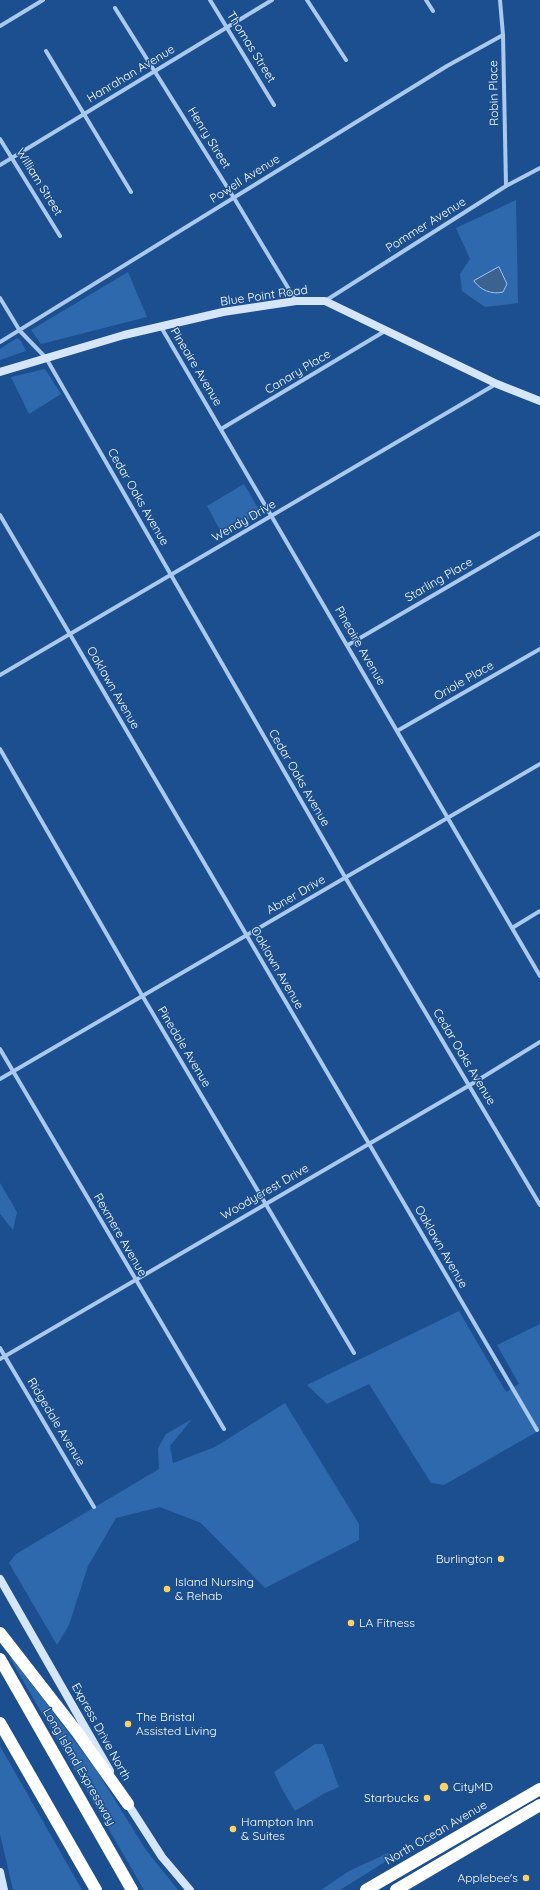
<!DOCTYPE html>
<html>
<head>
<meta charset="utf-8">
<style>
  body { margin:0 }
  canvas { display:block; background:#1b4f8f }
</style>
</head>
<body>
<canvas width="540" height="1890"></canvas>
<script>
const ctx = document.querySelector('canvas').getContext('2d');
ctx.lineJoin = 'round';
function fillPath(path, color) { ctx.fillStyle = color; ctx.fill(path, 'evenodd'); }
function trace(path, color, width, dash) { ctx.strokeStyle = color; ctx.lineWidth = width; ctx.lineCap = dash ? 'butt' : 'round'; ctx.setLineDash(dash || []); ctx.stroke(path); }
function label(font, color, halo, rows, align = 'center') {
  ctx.font = font + ' Quicksand,sans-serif'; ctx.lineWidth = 3; ctx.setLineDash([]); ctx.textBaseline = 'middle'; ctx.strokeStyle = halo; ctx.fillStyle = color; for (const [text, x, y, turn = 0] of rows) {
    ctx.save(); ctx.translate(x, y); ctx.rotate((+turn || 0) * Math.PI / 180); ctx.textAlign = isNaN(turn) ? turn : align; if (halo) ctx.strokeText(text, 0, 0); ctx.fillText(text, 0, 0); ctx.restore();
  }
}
const green = new Path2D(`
  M516,200L518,303L485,307L462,291L460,274L470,259L456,228Z
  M128,272L147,317L41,344L31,330Z
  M17,338L21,341L26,351L0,360V349Z
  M45,369L61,394L29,414L11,377Z
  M244,484L258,508V514L222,534L207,506Z
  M0,1183L17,1212L13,1230L0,1214Z
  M459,1311L506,1392L519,1384L497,1345L540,1324V1430L444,1485L431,1483L369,1384L327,1404L307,1385Z
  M285,1403L359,1524V1540L265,1588L201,1523L160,1507L116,1518L88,1566L69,1625L57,1645L9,1563L16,1554L159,1469L158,1448L166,1434L192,1419L170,1446L173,1463L215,1447Z
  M10,1658H12L95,1768L146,1850L178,1890H144Z
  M315,1744H323L339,1787L325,1793L295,1811L282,1789L274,1772Z
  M0,1746L82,1890H13L0,1834Z
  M388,1853V1860L340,1890H321L349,1871Z`);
const water = new Path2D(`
  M499,267L507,284L503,292C492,295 480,290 474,281Z`);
const street = new Path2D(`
  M210,0L274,105
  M307,0L346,60
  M426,0L433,11
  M500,0L503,35L506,186
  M115,8L234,198L296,301
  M0,26L43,0
  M46,51L131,192
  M0,139L60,236
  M0,165L272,0
  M0,298L20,331L46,358L345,877L540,1205
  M325,301L506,186L540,168
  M161,327L540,976
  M0,342L447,66L503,35
  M221,429L385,331
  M0,515L537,1430
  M348,645L540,533
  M0,675L496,384
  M397,731L540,649
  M0,749L143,997L354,1353
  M512,928L540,911
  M0,1049L224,1429
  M0,1079L540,764
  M0,1348L94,1507
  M0,1359L470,1085L540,1042`);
const secondary = new Path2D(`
  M0,372L124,335L223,312L296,301H325L497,384L540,401
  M0,1579L110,1771
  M126,1801L162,1857L190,1890
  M0,1872L4,1890`);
const highway = new Path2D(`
  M0,1633L77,1732L128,1804
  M0,1659L132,1890
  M0,1723L96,1890
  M366,1890L540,1789
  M396,1890L540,1805`);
const markers = [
  [501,1559,4,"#ffd166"],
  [167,1589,4,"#ffd166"],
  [351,1623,4,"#ffd166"],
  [128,1724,4,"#ffd166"],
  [444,1787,5,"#ffd166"],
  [427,1798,4,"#ffd166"],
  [233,1829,4,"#ffd166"],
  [526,1878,4,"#ffd166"]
];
const streetNames = [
  ["Thomas Street",251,47,58],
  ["Hanrahan Avenue",131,74,-31],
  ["Robin Place",494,93,-91],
  ["Henry Street",209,138,58],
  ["Powell Avenue",245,179,-32],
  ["William Street",39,182,58],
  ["Pommer Avenue",426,225,-32],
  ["Blue Point Road",264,296,-8],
  ["Pineaire Avenue",196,367,59],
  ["Canary Place",298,372,-31],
  ["Cedar Oaks Avenue",138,497,60],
  ["Wendy Drive",244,521,-30],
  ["Starling Place",439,580,-30],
  ["Pineaire Avenue",360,646,60],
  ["Oriole Place",464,681,-30],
  ["Oaklawn Avenue",113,688,60],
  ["Cedar Oaks Avenue",299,778,60],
  ["Abner Drive",296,895,-30],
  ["Oaklawn Avenue",277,968,60],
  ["Pinedale Avenue",184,1047,59],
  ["Cedar Oaks Avenue",464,1057,59],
  ["Woodycrest Drive",265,1192,-30],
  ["Rexmere Avenue",120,1235,60],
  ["Oaklawn Avenue",441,1247,60],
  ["Ridgedale Avenue",56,1422,59],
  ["Express Drive North",101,1732,61],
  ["Long Island Expressway",79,1767,60],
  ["North Ocean Avenue",436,1833,-30]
];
const poiNames = [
  ["Burlington",493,1559,"right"],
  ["Island Nursing",175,1582],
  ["& Rehab",175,1596],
  ["LA Fitness",359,1623],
  ["The Bristal",136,1717],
  ["Assisted Living",136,1731],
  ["CityMD",453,1787],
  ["Starbucks",419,1798,"right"],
  ["Hampton Inn",241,1822],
  ["& Suites",241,1836],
  ["Applebee's",518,1878,"right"]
];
fillPath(green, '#2e69ad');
fillPath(water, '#3c6290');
trace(water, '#9cc4f0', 1);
trace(street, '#a9c9ee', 4);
trace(secondary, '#d6e6fa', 8);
trace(highway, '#fff', 12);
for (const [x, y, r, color] of markers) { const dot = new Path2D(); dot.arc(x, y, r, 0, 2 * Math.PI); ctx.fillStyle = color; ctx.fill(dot); trace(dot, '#1b4f8f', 1.5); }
label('12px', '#fff', '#1b4f8f', streetNames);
label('12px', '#fff', '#1b4f8f', poiNames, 'left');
</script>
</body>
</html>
